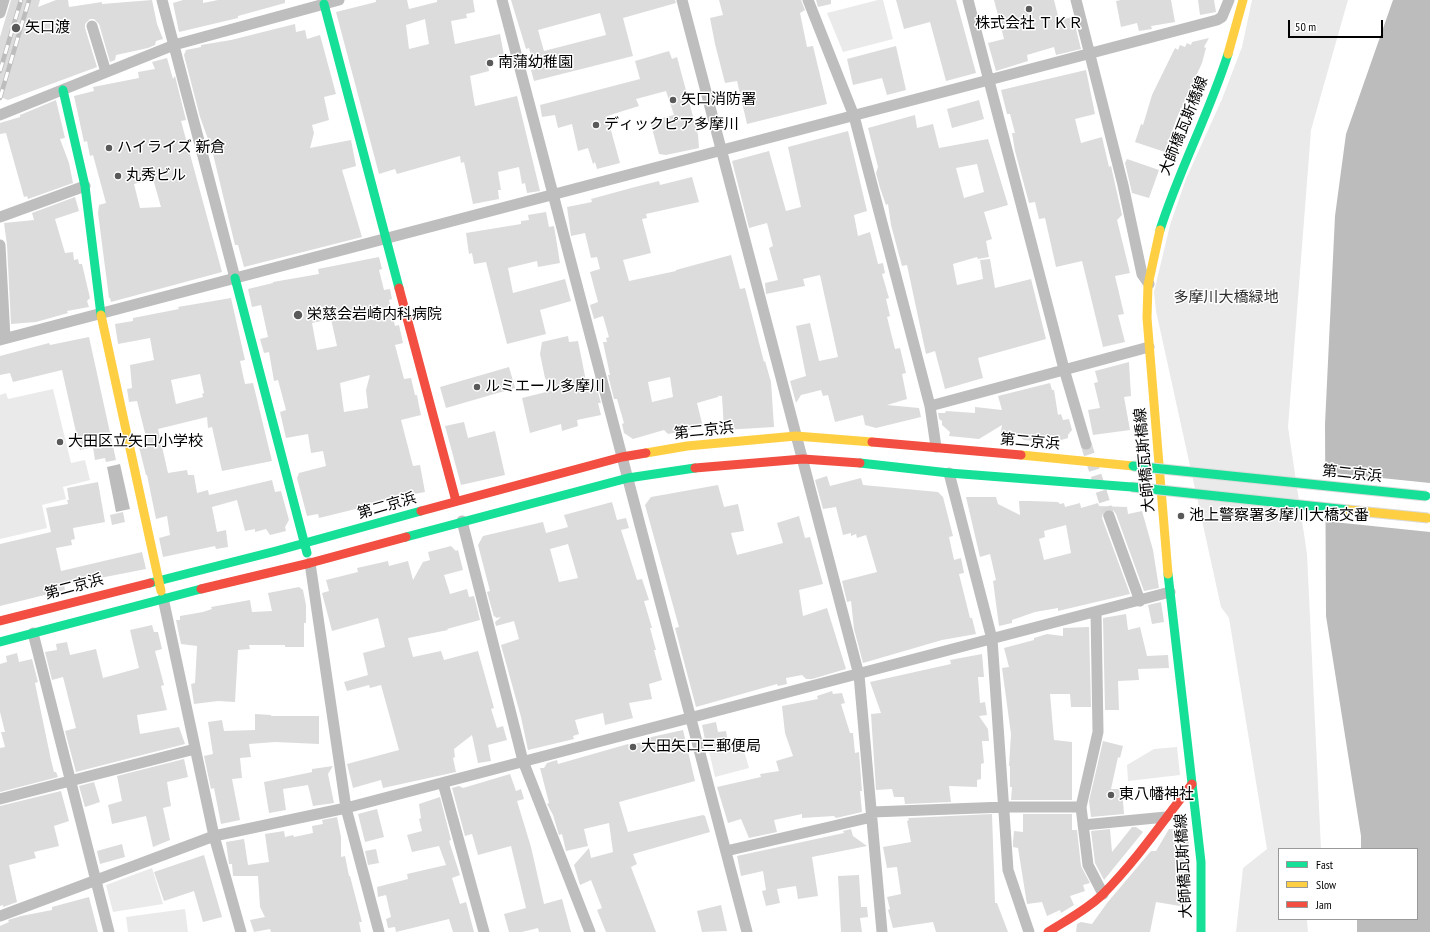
<!DOCTYPE html>
<html>
<head>
<meta charset="utf-8">
<style>
  body { margin:0 }
  #map { position:relative; width:1430px; height:932px; overflow:hidden; background:#fff; font-family:"PT Sans Narrow",sans-serif }
  canvas { display:block }
  .legend { position:absolute; left:1278px; top:848px; width:140px; height:72px; box-sizing:border-box; background:#fff; border:1px solid #999; margin:0; padding:5px 7px; list-style:none; font-size:12px; color:#000 }
  .legend li { display:flex; align-items:center; gap:8px; height:20px }
  .legend b { width:20px; border:1px solid #999 }
  .scale { position:absolute; left:1288px; top:20px; width:95px; height:18px; box-sizing:border-box; border:2px solid #000; border-top:0; padding-left:5px; font-size:12px; line-height:14px; white-space:nowrap; color:#000; -webkit-text-stroke:3px #fff; paint-order:stroke }
</style>
</head>
<body>
<div id="map">
<canvas width="1430" height="932"></canvas>
<ul class="legend">
<li><b style="height:5px;background:#16e098"></b>Fast</li>
<li><b style="height:5px;background:#ffcf43"></b>Slow</li>
<li><b style="height:5px;background:#f24e42"></b>Jam</li>
</ul>
<div class="scale">50 m</div>
</div>
<script>
const ctx = document.querySelector('canvas').getContext('2d');
ctx.lineJoin = 'round';
function fillPath(path, color) { ctx.fillStyle = color; ctx.fill(path, 'evenodd'); }
function trace(path, color, width, dash) { ctx.strokeStyle = color; ctx.lineWidth = width; ctx.lineCap = dash ? 'butt' : 'round'; ctx.setLineDash(dash || []); ctx.stroke(path); }
function label(font, color, halo, rows, align = 'center') {
  ctx.font = font + ' "PT Sans Narrow","Noto Sans JP",sans-serif'; ctx.lineWidth = 3; ctx.setLineDash([]); ctx.textBaseline = 'middle'; ctx.strokeStyle = halo; ctx.fillStyle = color; for (const [text, x, y, turn = 0] of rows) {
    ctx.save(); ctx.translate(x, y); ctx.rotate((+turn || 0) * Math.PI / 180); ctx.textAlign = isNaN(turn) ? turn : align; if (halo) ctx.strokeText(text, 0, 0); ctx.fillText(text, 0, 0); ctx.restore();
  }
}
const green = new Path2D(`
  M878,0H883L893,39L843,52L827,13Z
  M1252,0H1348L1311,130L1288,427L1307,554L1321,849H1279V919H1307L1308,932H1236L1243,868L1267,849L1229,618L1221,607L1156,311L1154,292L1170,225L1186,179L1222,99L1242,47Z
  M53,389L71,463L85,460L90,480L63,487L66,499L42,505L47,528L0,539V395L6,393L8,399Z
  M731,741L733,747L742,744L749,768L715,777L708,747Z
  M1177,747L1180,775L1128,781L1127,765L1154,749Z
  M152,868L163,904L113,912L106,885Z
  M185,909L188,932H128L126,917Z`);
const water = new Path2D(`
  M1393,0H1430V932H1357V919H1417V849H1361V836L1326,616L1325,424L1335,216L1346,134Z
  M120,464L130,509L116,512L107,467Z`);
const pier = new Path2D(`
  M1323,472L1430,483V532L1324,521Z`);
const building = new Path2D(`
  M11,0H40L38,7L56,0H68L69,7L102,2V4L152,0L157,24L163,39L156,41L155,45L148,48L116,55L115,60L110,62L99,24L94,19H90L85,24V28L97,67L8,100L0,97V37Z
  M183,0H203V3L218,0H285V3L238,16V18L179,32L173,3Z
  M376,0H407L409,9L437,2V0H473L475,12L466,14L467,18L451,21L455,44L500,34L504,55L487,59L489,71L470,76L475,106L517,96L540,191L527,193L525,183L522,184L519,167L498,172L501,190H498L499,199L473,204L464,162L461,163L460,156L397,174L395,169L379,174L336,12L376,2ZM425,19L429,44L409,49L406,25Z
  M511,0H675L676,3L623,18L633,56L534,81L531,70L535,69L529,48L526,49ZM600,13L606,35L544,51L538,30Z
  M719,0H801L805,10L800,13L807,47L813,46L827,104L747,124L737,81L725,83L715,44L710,18L723,15Z
  M816,0H831V4L818,7Z
  M896,0H956L976,73L946,81L930,22L904,29Z
  M994,0H1054L1059,20L1073,17L1081,49L1056,55L1054,47L1027,55L1028,61L996,71L988,43L1004,39Z
  M1121,0H1171L1175,22L1151,26L1152,29L1139,31L1137,23L1121,27L1116,1Z
  M1198,0H1214L1216,12L1200,15Z
  M295,24L296,32L305,30L307,39L320,35L336,94L324,97L329,120L312,125L314,133L310,148L351,140L356,166L342,170L362,237L244,267L238,245H235L212,150L200,117L184,55L186,50L201,47V45L231,40Z
  M1209,38L1204,47L1206,48L1202,63L1176,120L1165,152L1135,142L1141,124L1143,125L1152,95L1175,48L1178,50L1180,45L1185,47L1187,43L1191,45L1192,42Z
  M896,46L906,90L887,95L882,78L853,85L847,59Z
  M669,51L672,59L677,57L698,135L699,148L666,155L659,154L650,121L674,115L666,91L636,99L639,106L607,116L620,163L597,169L595,162L593,164L588,148L578,151L572,124L558,128L555,115L542,117L540,105L640,79L635,61Z
  M167,58L173,79L175,76L186,120L181,121L222,272L111,302L110,298H109L98,213L99,205L106,203L93,155L90,156L87,141L84,142L74,96L94,91L93,87L139,78L138,72L155,69L152,62ZM153,179L161,207L140,208L134,184Z
  M1086,70L1095,114L1075,119L1081,143L1102,137L1109,167L1111,166L1122,215L1117,220L1130,273L1115,276L1124,314L1118,315L1125,342L1103,347L1082,261L1056,267L1045,218L1039,219L1035,202L1029,203L1015,151L1012,133H1015L1010,114H1007L1001,90Z
  M56,100L65,138L60,139L69,163L73,183L28,199L27,196L24,197L6,133L0,134V123L20,117V115Z
  M979,100L984,119L952,128L947,109Z
  M915,115L917,128L933,124L939,148L988,139L1008,205L984,212L992,239L986,241L989,257L978,259L977,257L953,264L957,285L983,279L980,260L990,259L995,288L1031,279L1046,339L978,358L983,378L945,389L935,351L926,354L907,265L902,266L891,225L888,204L886,205L880,188L876,173L878,167L868,128ZM977,164L984,192L964,198L956,168Z
  M848,131L867,211L854,215L858,236L870,232L878,264L883,263L885,273L882,274L889,298L886,299L890,316L887,317L895,349L900,348L906,373L902,374L907,399L887,405L919,408L921,417L876,428L865,425L863,415L835,422L828,395L823,396L821,390L801,395L796,403L790,381L806,376L796,326L810,323L819,361L838,357L820,275L803,279L805,286L766,294L765,283L778,280L769,248L773,246L767,223L749,228L732,161L769,151L786,211L801,207L788,147Z
  M1127,159L1159,170L1149,198L1132,193L1125,163Z
  M692,177L699,202L646,214L647,218L642,219L651,253L623,260L629,281L676,271V270L731,255L740,289L745,288L764,362L765,361L771,382L774,427L724,430L722,396H719V395L718,397L697,403L703,427L668,434L664,430L633,439L624,433L622,424L624,423L617,399H614L608,375H610L603,342H607L606,338L609,337L603,316L594,319L590,305L598,302L590,272L600,269L597,257L591,258L585,233L571,236L567,207L592,202L591,199L635,187L659,181L660,185ZM670,377L673,397L652,402L648,382Z
  M75,197L79,211L55,219L65,253L73,252L74,260L78,259L79,264H82L90,298L87,301L89,307L67,311L68,313L36,322L11,324L7,245L4,223L34,220L32,213Z
  M546,212L549,227L554,226L560,263L538,267L537,261L508,268L513,293L565,279L571,301L540,310L546,334L507,344L486,262L474,264L472,253L469,254L466,233L521,224V221L529,220L528,215Z
  M379,257L382,269L379,270L384,290L390,289L392,299L389,300L395,326L399,325L403,343L395,345L404,379L411,378L415,395H417L419,406L421,415L401,420L413,466L420,465L425,492L398,497L399,499L371,503L372,505L319,518L318,514L307,516L297,478L299,473L326,466L323,451L311,453L308,434L286,438L280,412L286,410L278,380L274,381L269,352L264,353L260,339L268,337L261,305L252,307L248,289L273,283V282L319,274L318,269ZM331,319L337,346L317,350L312,323ZM370,375L366,390L368,408L344,412L340,383Z
  M231,298L245,360L240,361L245,384L253,383L272,461L222,471L212,427L208,428L207,417L158,429L168,473L187,470L188,475H194L197,493L208,490L209,495L272,480L275,492L281,491L289,520L285,527L286,531L270,535L266,529L255,532V529L245,531L237,500L212,507L217,532L226,530L228,547L216,549L215,546L163,557L159,538L170,535L167,516L156,519L147,475H146L139,447L148,445L137,401L129,402L127,389L132,388L130,365L154,360L150,338L118,344L115,324L133,321V318L179,309L178,307ZM200,374L204,393L202,394L203,397L176,404L171,380Z
  M568,336L569,342L578,341L586,381L594,379L601,403H598L601,415L577,420L578,426L562,431L561,424L530,433L522,398L554,390L545,378L540,354L542,342Z
  M89,337L116,460L106,462L105,458L95,460L93,447L80,450L62,370L13,382L10,373L0,375V356L49,343L50,345Z
  M1129,362L1131,396L1124,397L1130,430L1093,435L1088,410L1100,408L1094,383L1098,382L1095,371Z
  M509,367L515,388L446,408L440,387Z
  M1050,383L1052,390H1054L1058,415L1061,414L1063,420L1069,419L1072,430L1068,435V438L1054,442L1051,436L1035,441L1024,440L1020,437L1000,436L1002,425L979,439L949,436L950,432L942,425V421L939,419L938,413H945L946,411L975,413V407L1002,410L998,396Z
  M464,422L468,438L495,431L505,475L461,485L445,426Z
  M827,476L830,486L861,478L863,485L938,492L943,497L953,536L949,537L954,560L961,558L964,573L959,574L970,618H972L976,634L942,640L863,663L854,629L851,601L847,602L842,581L877,572L866,535L857,538L856,534L851,536V533L843,535L836,507L823,509L815,480Z
  M98,482L105,522L73,528L75,539L71,540L72,545L56,548L61,571L142,552L146,569L64,585L65,590L0,606V544L51,532L46,508L68,504L67,500H69L67,488Z
  M718,485L724,507L738,504L744,531L731,533L737,555L783,543L777,523L799,516L805,538L810,537L823,584L799,590L803,616L827,608L846,669L812,679H806L802,675L786,678L787,684L778,686L777,684L696,707L675,628L679,627L645,505L651,497Z
  M966,497H996L998,504L1020,515L1019,501H1030L1058,502L1060,504L1064,503L1065,507L1080,503L1081,508L1098,503L1099,506L1127,507L1128,514L1142,511L1153,550L1159,588L1144,591L1116,514L1113,510L1107,509L1103,512L1102,518L1130,594L1058,611V608L1035,612L1012,620V623L999,626L993,581L996,580L990,554L980,557ZM1066,525L1071,553L1044,560L1039,539L1045,537L1044,531Z
  M612,502L617,520L626,518L629,528L621,530L637,580L642,579L649,600L644,601L652,628H650L656,650H654L662,680L649,684L652,699L629,703L633,718L605,725L603,713L575,720L579,734L573,736L574,739L528,750L521,717L501,645L519,639L514,621L496,626L495,622L501,617L496,618L495,616L494,617L487,592L490,591L478,545L483,536L543,522L546,533L568,527L564,515ZM568,544L578,578L559,582L550,549Z
  M123,512L125,522L112,525L110,515Z
  M451,546L456,551L458,550L463,570L444,575L450,594L467,589L469,597L474,596L480,620L447,629L448,630L408,638L413,657L441,651L444,660L478,651L494,708L491,709L497,728L503,726L507,740L488,745L491,761L478,763L472,735L454,749L455,757L453,758L456,772L383,788L381,780L353,788L347,764L399,750L381,685L370,688L369,685L347,691L344,682L368,675L363,653L385,647L378,618L332,631L322,593L329,591L326,580L358,572L357,568L388,561L389,566L408,561L413,580L423,562L430,560L428,552Z
  M299,587L303,590L306,605V623H304V647H285V645H249L250,649L238,650L235,702L218,701L194,704L191,684L195,683L197,646L181,644L176,620H180V616L203,612L212,609L211,607L250,600L252,612L272,611L268,593Z
  M1161,602L1164,622L1152,624L1148,605Z
  M1126,614L1128,630L1140,627L1147,656L1168,655L1169,668L1138,669L1139,680L1118,681L1119,710H1105L1103,618Z
  M152,625L154,632H158L162,649L155,651L164,685L161,686L167,710L137,715L140,734L179,727L185,744L76,772L65,731L76,728L63,677L52,680L45,652L57,650L56,644L67,642L70,655L96,649L103,678L139,668L130,630Z
  M1089,627L1091,707H1071L1070,694H1050L1054,740L1072,742V800H1011L1012,787H1010V766H1009L1011,734L1002,668L1009,667L1004,648L1034,640V638L1047,634L1063,636V628Z
  M17,653L19,662L32,659L38,682L35,683L51,760L54,772H56L58,777L0,792V748L5,747L1,732H5L0,712V664L7,662L6,656Z
  M982,654L984,677H978L980,703L985,702L987,715L979,716L988,729L989,741H982L984,763L981,764V779L977,780V787L949,786L951,802L905,804L904,797H894L892,789L876,790L871,714L881,713L870,682L951,664L950,660Z
  M832,691L833,694L842,693L845,703L841,704L850,733H853L855,753L859,752L862,791H860L862,812L836,818L834,816L802,818V814L774,820L777,832L749,838L741,819L728,823L717,787L761,777L760,774L779,771L776,761L793,756L785,733L782,706L818,699L817,696Z
  M255,714L271,715V716H319V744L275,742L249,744L251,757L240,758L242,778L232,779L240,820L221,824L214,788L211,789L204,756L213,754L208,722L222,720L224,731L255,730Z
  M716,722L718,732L726,731L728,742L720,743L721,746L707,749L702,725Z
  M683,730L695,781L619,802L628,832L703,815L705,816L710,832L633,854L637,864L631,867L656,932H606L597,910L602,908L591,880L580,885L574,865L589,848L591,858L613,852L609,823L584,829L588,846L566,851L562,834L559,835L553,815L547,804L549,803L540,768H544L547,763L557,760L558,764L628,744L629,745L647,741V738Z
  M1103,741L1123,746L1120,758L1118,757L1111,789H1122L1124,814L1091,817L1089,801Z
  M184,759L188,777L167,782L171,806L163,808L170,840L153,847L146,816L112,824L108,805L122,801L117,776Z
  M333,766L328,774L334,803L313,806L308,785L283,789L286,810L269,813L264,782L312,772V769Z
  M510,774L516,791L521,789L524,799L517,801L531,847L544,904L562,899L571,932H539L538,928L522,932H509L504,914L526,908L511,846L478,855L472,834L465,836L452,788L459,786L463,788Z
  M94,782L100,802L85,807L79,786Z
  M61,791L69,821L54,826L59,846L34,852L36,858L9,865L17,902L3,907V905L0,906V806Z
  M440,797L451,840L449,841L460,875L452,878L460,904L466,902L474,932H453L449,919L396,932L395,927L388,928L386,919L391,917L386,895L378,897L377,887L408,879L407,874L446,865L439,846L412,852L407,835L422,831L419,819L421,818L419,804Z
  M377,809L384,837L365,842L358,814Z
  M992,814L995,903H997L1008,932H936L933,922L893,928L888,910L890,909L887,897L901,894L897,867L887,868L883,847L911,842L907,821L909,820L908,818Z
  M1023,814H1072V830H1077L1081,866L1090,883L1083,885L1085,891L1070,896L1074,905L1061,913L1060,910L1047,916L1042,902L1027,904L1018,848L1013,847V842L1014,831L1023,832Z
  M337,817L341,837V857L345,856L349,876H350L362,922H359L361,932H271L270,929L254,932L250,920L265,917L260,907L258,876H233L232,864H229L226,842L244,839L248,865L269,862L265,834L284,831L285,837L293,835L294,837L313,833L312,826L323,824L322,820Z
  M1176,824H1187L1186,836H1189L1188,856L1190,857L1186,907L1156,902L1150,932H1076L1077,924L1081,922L1092,924L1107,903L1151,851H1156L1169,829H1175Z
  M1132,827H1136L1143,832L1104,880L1095,863L1091,831L1110,829L1112,852Z
  M851,829L853,836L867,846L812,857L818,896L798,899L796,886L777,889L780,903L766,906L762,891L766,890L763,871L741,876L737,856L844,833L843,831Z
  M122,844L125,857L100,864L97,851Z
  M376,849L379,863L368,865L365,851Z
  M204,855L222,917L203,922L194,891L164,901L154,872Z
  M859,875L861,907H867L868,917L860,918L862,932H841L838,876Z
  M89,897L98,932H0V926L9,922L8,920L21,916L52,910V907Z
  M721,905L727,931L702,932L697,911Z`);
const streetTunnel = new Path2D(`
  M1086,444L1109,516`);
const street = new Path2D(`
  M162,0L235,278
  M502,0L747,932
  M682,0L859,675L882,932
  M808,0L854,116L930,406L936,447
  M968,0L1064,369L1086,444
  M1076,0L1123,185L1142,274L1149,284
  M0,13L4,0
  M92,26L106,72
  M0,115L174,45L339,0
  M0,217L85,186
  M0,245L5,338
  M0,340C406,236 811,127 1217,20L1222,17L1229,0
  M930,406L1149,347
  M949,473L992,639L1008,870L1029,932
  M1109,516L1140,601
  M462,521L523,761L590,932
  M310,563L346,808L379,932
  M163,598L214,836L241,932
  M1096,612L1098,732L1081,807L1088,865L1103,894
  M33,633L109,932
  M443,783L484,932
  M0,799L195,749
  M872,812L1005,807H1081
  M1083,825L1166,817
  M726,851L872,817
  M0,916L214,836L346,808L1170,592`);
const fast = new Path2D(`
  M324,4L399,288
  M63,90L85,186L101,315
  M1160,230C1179,170 1209,114 1228,54
  M235,278L307,553
  M860,463L949,473L1132,487
  M406,537L628,478L695,468
  M1168,574L1201,862V932
  M150,583L276,551L421,511
  M0,642L201,589`);
const slow = new Path2D(`
  M1228,54L1243,0
  M1160,230L1148,285L1147,318L1168,574
  M101,315L161,591
  M646,453L687,446L796,436L872,442
  M1021,455L1133,466`);
const jam = new Path2D(`
  M399,288L456,501
  M872,442L1021,455
  M695,468L803,459L860,463
  M421,511L622,457L646,453
  M201,589L310,563L406,537
  M0,621L150,583
  M1048,932C1067,920 1088,909 1103,894C1136,861 1163,821 1192,784`);
const rail = new Path2D(`
  M0,71L21,0
  M0,98L29,0`);
const fastBridge = new Path2D(`
  M1133,466L1426,496
  M1132,487L1348,510`);
const slowBridge = new Path2D(`
  M1348,510L1428,518`);
const markers = [
  [1029,9,4,"#595959"],
  [16,28,5,"#595959"],
  [490,63,4,"#595959"],
  [673,100,4,"#595959"],
  [596,125,4,"#595959"],
  [109,148,4,"#595959"],
  [118,176,4,"#595959"],
  [298,315,5,"#595959"],
  [477,387,4,"#595959"],
  [60,442,4,"#595959"],
  [1181,516,4,"#595959"],
  [633,747,4,"#595959"],
  [1111,795,4,"#595959"]
];
const poiNames = [
  ["株式会社 ＴＫＲ",1029,24,"center"],
  ["矢口渡",25,28],
  ["南蒲幼稚園",498,63],
  ["矢口消防署",681,100],
  ["ディックピア多摩川",604,125],
  ["ハイライズ 新倉",117,148],
  ["丸秀ビル",126,176],
  ["栄慈会岩崎内科病院",307,315],
  ["ルミエール多摩川",485,387],
  ["大田区立矢口小学校",68,442],
  ["池上警察署多摩川大橋交番",1189,516],
  ["大田矢口三郵便局",641,747],
  ["東八幡神社",1119,795]
];
const streetNames = [
  ["大師橋瓦斯橋線",1184,126,-68],
  ["第二京浜",704,431,-6],
  ["第二京浜",1030,442,5],
  ["大師橋瓦斯橋線",1145,460,-95],
  ["第二京浜",1352,474,6],
  ["第二京浜",387,506,-16],
  ["第二京浜",74,587,-15],
  ["大師橋瓦斯橋線",1184,866,-93]
];
const parkNames = [
  ["多摩川大橋緑地",1226,298]
];
fillPath(green, '#eaeaea');
fillPath(water, '#bcbcbc');
fillPath(pier, '#fff');
fillPath(building, '#dcdcdc');
trace(streetTunnel, '#d9d9d9', 11, [11, 5.5]);
trace(street, '#bebebe', 11);
trace(fast, '#16e098', 9);
trace(slow, '#ffcf43', 9);
trace(jam, '#f24e42', 9);
trace(rail, '#bdbdbd', 4.5);
trace(rail, '#fff', 3, [9]);
trace(fastBridge, '#dbdbdb', 11, []);
trace(slowBridge, '#dbdbdb', 11, []);
trace(fastBridge, '#16e098', 9);
trace(slowBridge, '#ffcf43', 9);
for (const [x, y, r, color] of markers) { const dot = new Path2D(); dot.arc(x, y, r, 0, 2 * Math.PI); ctx.fillStyle = color; ctx.fill(dot); trace(dot, '#fff', 1.5); }
label('15px', '#000', '#fff', poiNames, 'left');
label('15px', '#000', '#fff', streetNames);
label('15px', '#2f2f2f', '#fff', parkNames);
</script>
</body>
</html>
